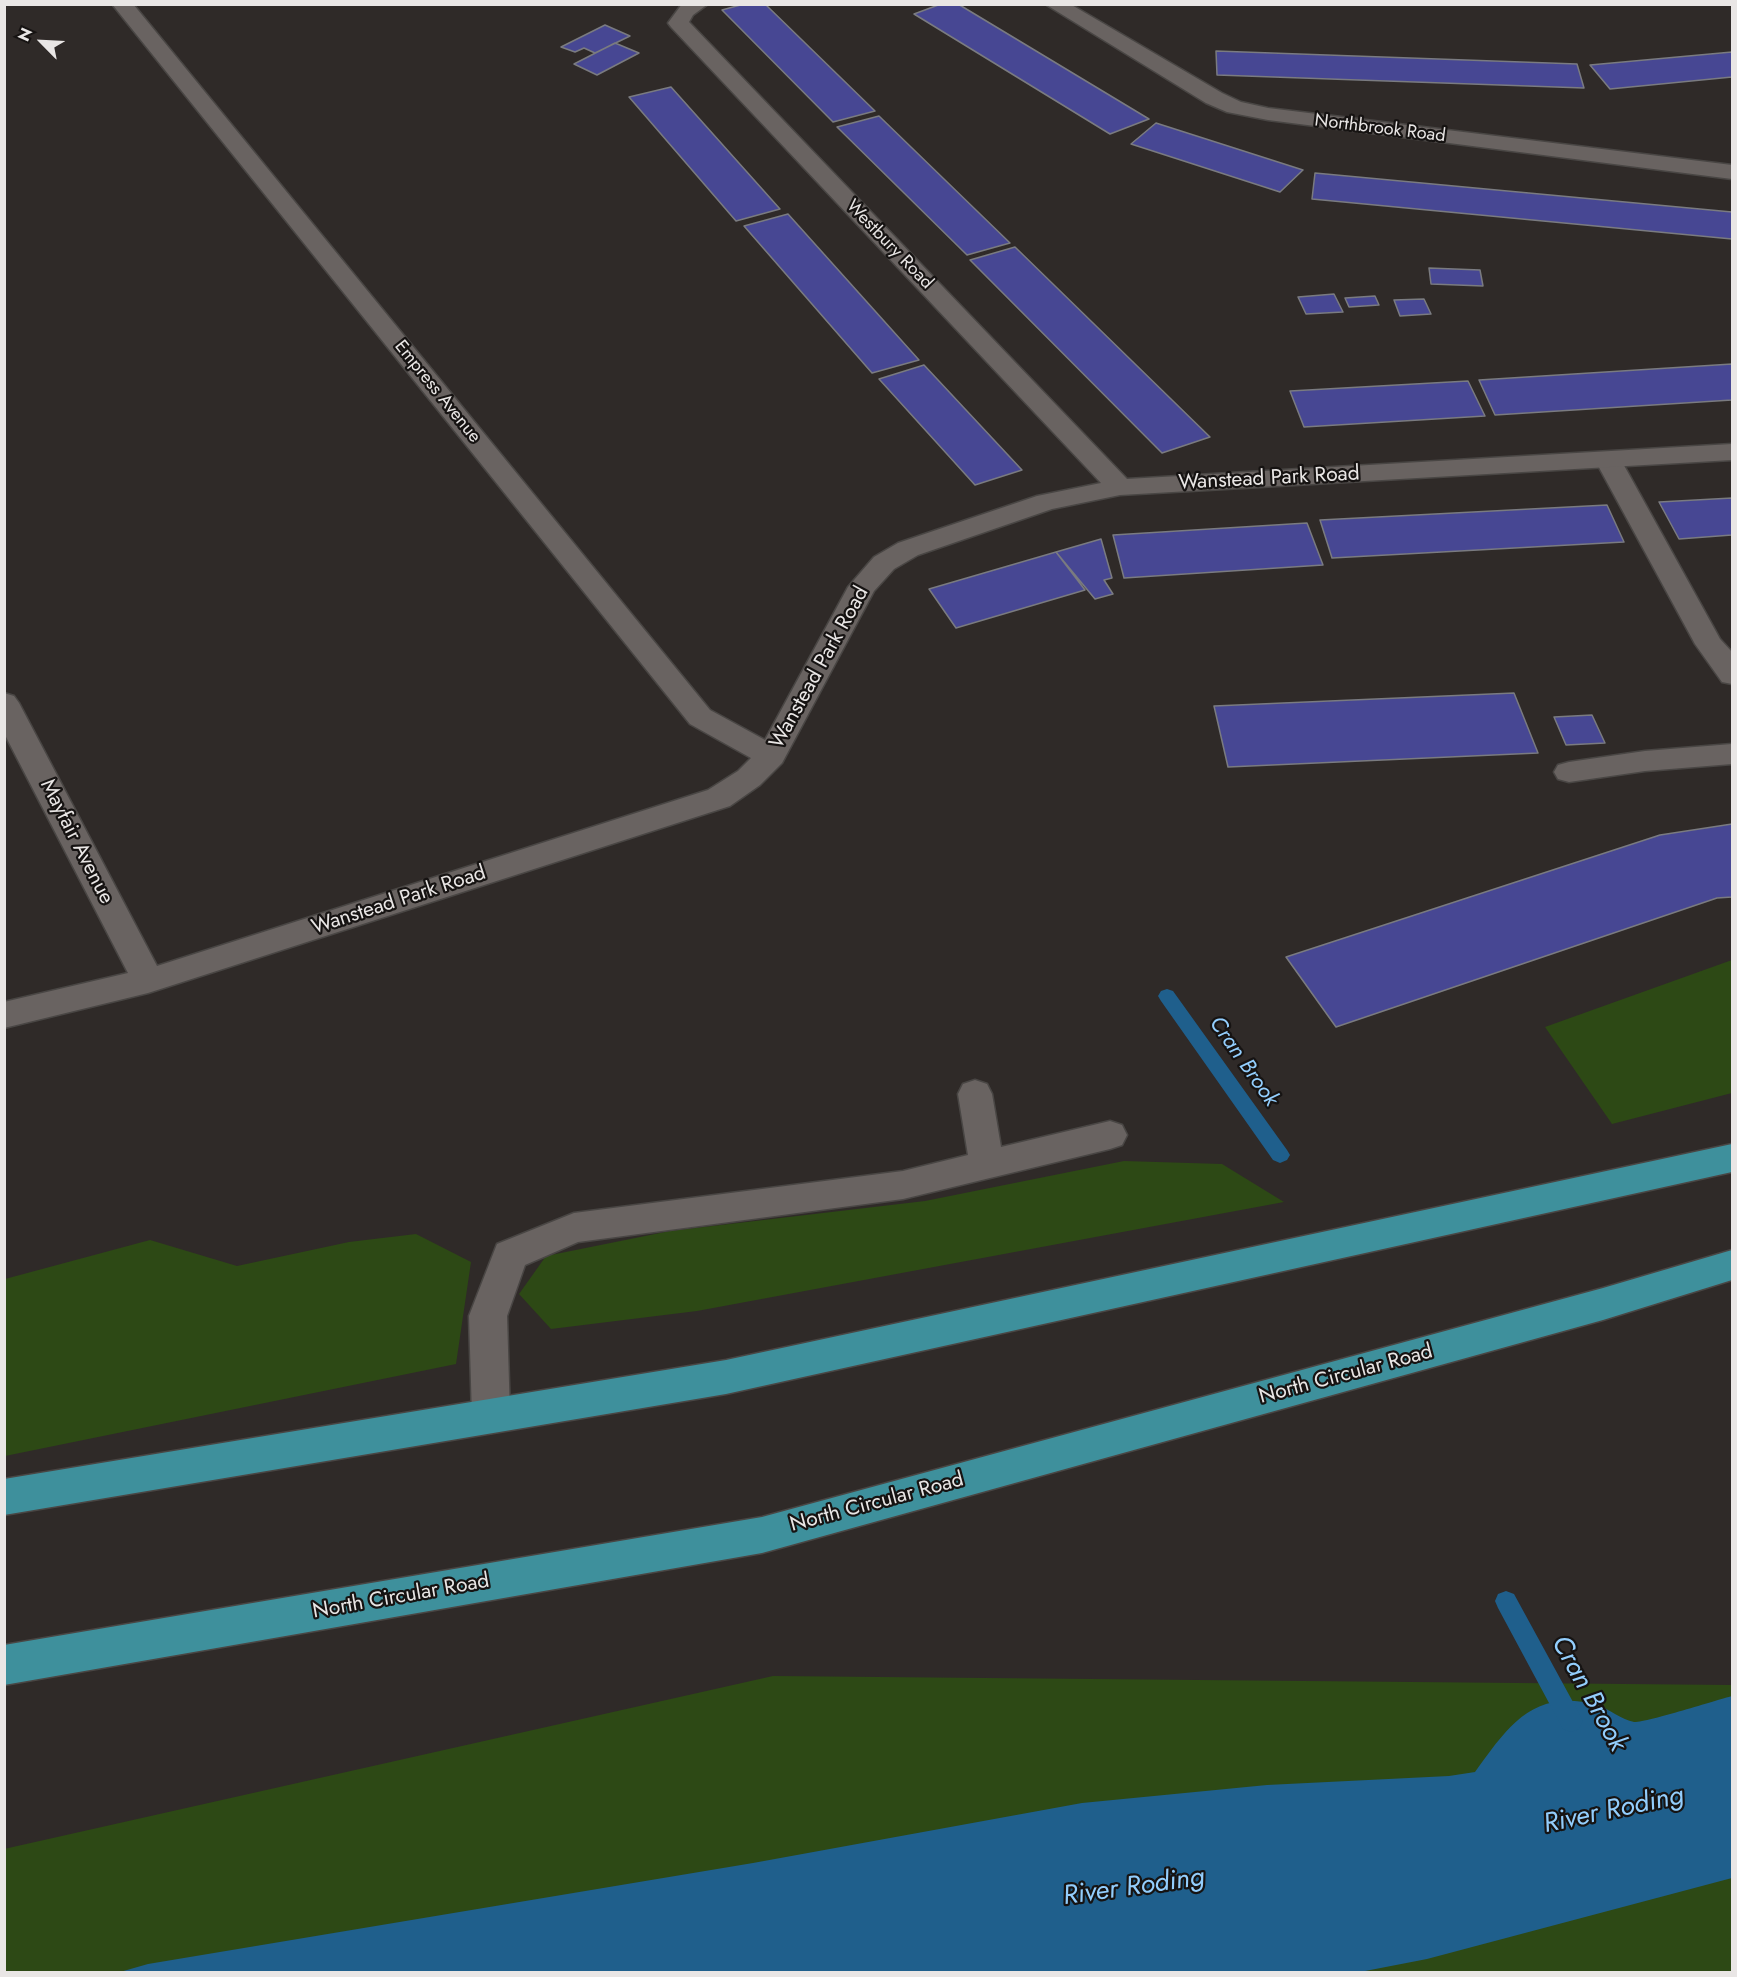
<!DOCTYPE html>
<html>
<head>
<meta charset="utf-8">
<style>
  body { margin:0 }
  #map { position:relative; width:1737px; height:1977px; overflow:hidden; background:#2f2a28; font-family:Jost,sans-serif }
  canvas { display:block }
  .frame { position:absolute; inset:0; border:6px solid #e9e6e5; pointer-events:none }
  .north { position:absolute; left:12px; top:12px; width:60px; height:60px; -webkit-text-stroke:4px #161312; paint-order:stroke; rotate:294deg; font-size:16px; font-weight:700; line-height:24px; text-align:center; color:#e9e6e5 }
  .north::after { content:''; display:block; margin:auto; width:21px; height:27px; background:#e9e6e5; clip-path:polygon(50% 0,100% 100%,50% 72%,0 100%) }
</style>
</head>
<body>
<div id="map">
<canvas width="1737" height="1977"></canvas>
<div class="frame"></div>
<div class="north">N</div>
</div>
<script>
const ctx = document.querySelector('canvas').getContext('2d');
ctx.lineJoin = 'round';
function fillPath(path, color) { ctx.fillStyle = color; ctx.fill(path, 'evenodd'); }
function trace(path, color, width, dash) { ctx.strokeStyle = color; ctx.lineWidth = width; ctx.lineCap = dash ? 'butt' : 'round'; ctx.setLineDash(dash || []); ctx.stroke(path); }
function label(font, color, halo, rows, align = 'center') {
  ctx.font = font + ' Jost,sans-serif'; ctx.lineWidth = 4.5; ctx.setLineDash([]); ctx.textBaseline = 'middle'; ctx.strokeStyle = halo; ctx.fillStyle = color; for (const [text, x, y, turn = 0] of rows) {
    ctx.save(); ctx.translate(x, y); ctx.rotate((+turn || 0) * Math.PI / 180); ctx.textAlign = isNaN(turn) ? turn : align; if (halo) ctx.strokeText(text, 0, 0); ctx.fillText(text, 0, 0); ctx.restore();
  }
}
const green = new Path2D(`
  M1732,960V1093L1612,1124L1545,1027Z
  M1124,1161L1222,1164L1284,1202L697,1311L551,1329L519,1294L546,1256L670,1231L925,1201Z
  M416,1234L471,1262L456,1364L5,1456V1279L150,1240L237,1266L349,1242Z
  M773,1676L1732,1685V1972H5L4,1849Z`);
const water = new Path2D(`
  M1732,1696V1878L1427,1959L1360,1972H120L148,1964L753,1863L1082,1803L1267,1785L1449,1776L1475,1772C1509,1725 1534,1688 1597,1705C1609,1709 1622,1720 1634,1722C1645,1723 1717,1700 1732,1696Z`);
const stream = new Path2D(`
  M1167,989L1173,991L1287,1150L1290,1155L1287,1160L1280,1163L1273,1160L1161,1001L1158,996L1161,991Z
  M1506,1591L1514,1594L1579,1713L1583,1721L1579,1729L1571,1732L1563,1729L1498,1608L1495,1601L1498,1594Z`);
const building = new Path2D(`
  M744,4H765L875,111L833,122L722,10Z
  M941,4H958L1149,119L1110,134L914,14Z
  M605,25L630,36L595,53L584,48L575,52L561,47Z
  M615,43L639,53L597,75L574,64Z
  M1216,51L1577,64L1584,88L1217,75Z
  M1732,52V77L1610,89L1590,65Z
  M671,87L780,209L736,221L629,97Z
  M879,116L1010,243L967,255L837,127Z
  M1156,123L1303,170L1280,192L1131,144Z
  M1315,173L1732,212V239L1312,199Z
  M788,214L919,360L872,373L744,226Z
  M1015,247L1210,437L1162,453L970,260Z
  M1429,268L1480,270L1483,286L1431,284Z
  M1334,294L1343,312L1306,314L1298,297Z
  M1375,296L1379,305L1349,307L1345,298Z
  M1424,299L1431,314L1400,316L1394,300Z
  M1732,364V400L1495,415L1479,380Z
  M924,365L1022,470L975,485L879,379Z
  M1468,381L1485,416L1304,427L1290,391Z
  M1732,498V535L1679,539L1659,502Z
  M1607,505L1624,542L1332,558L1320,520Z
  M1307,523L1323,565L1124,578L1113,535Z
  M1101,539L1112,578L1104,580L1113,594L1095,599L1056,552Z
  M1056,552L1085,590L956,628L929,589Z
  M1514,693L1538,753L1228,767L1214,706Z
  M1592,715L1605,743L1566,745L1554,717Z
  M1732,824V897L1717,898L1336,1027L1286,957L1660,835Z`);
const service = new Path2D(`
  M1608,452L1617,454L1621,460L1720,639L1732,652V684L1722,682L1695,644L1595,460L1599,454Z
  M1732,744V764L1645,771L1569,782L1558,779L1554,772L1558,765L1569,762L1645,751Z
  M975,1080L987,1084L992,1094L1001,1147L1110,1121L1122,1125L1127,1135L1122,1145L1110,1149L903,1199L578,1242L525,1265L507,1316L510,1416L505,1428L491,1433L477,1428L472,1416L469,1316L497,1244L574,1213L903,1171L968,1155L958,1094L963,1084Z`);
const minor = new Path2D(`
  M112,4H133L710,710L765,740L848,587L874,557L898,543L1037,496L1101,483L671,27L668,23L682,4H708L693,15L689,22L1127,479L1732,444V460L1120,495L1052,509L918,555L894,569L874,591L782,763L760,785L730,806L148,993L4,1028V1002L128,973L4,733V693L14,696L19,703L157,966L708,790L738,771L751,758L690,724Z
  M1045,4H1070L1222,93L1241,102L1268,108L1732,165V179L1268,120L1227,112L1206,103Z`);
const trunk = new Path2D(`
  M1732,1144V1172L726,1394L4,1515V1479L726,1360Z
  M1732,1250V1280L1603,1320L762,1553L4,1685V1645L762,1517L1603,1288Z`);
const farStreetnames = [
  ["Northbrook Road",1380,129,7],
  ["Westbury Road",889,245,46],
  ["Empress Avenue",437,392,51]
];
const streetNames = [
  ["Wanstead Park Road",1269,479,-3],
  ["Wanstead Park Road",820,668,-61],
  ["Mayfair Avenue",76,842,63],
  ["Wanstead Park Road",399,901,-18],
  ["North Circular Road",1346,1375,-15],
  ["North Circular Road",877,1503,-15],
  ["North Circular Road",401,1597,-10]
];
const waterNames = [
  ["Cran Brook",1243,1062,55]
];
const nearWaternames = [
  ["Cran Brook",1588,1694,61],
  ["River Roding",1614,1811,-12],
  ["River Roding",1134,1888,-8]
];
fillPath(green, '#2d4915');
fillPath(water, '#1f5f8c');
fillPath(stream, '#1f5f8c');
fillPath(building, '#474793');
trace(building, '#7a7b80', 1.5);
trace(service, '#494644', 3);
trace(minor, '#494644', 3);
trace(trunk, '#494644', 3);
fillPath(service, '#696361');
fillPath(minor, '#696361');
fillPath(trunk, '#3e909c');
label('18px', '#e9e6e5', '#161312', farStreetnames);
label('21px', '#e9e6e5', '#161312', streetNames);
label('italic 22px', '#93cefd', '#161312', waterNames);
label('italic 27px', '#93cefd', '#161312', nearWaternames);
</script>
</body>
</html>
